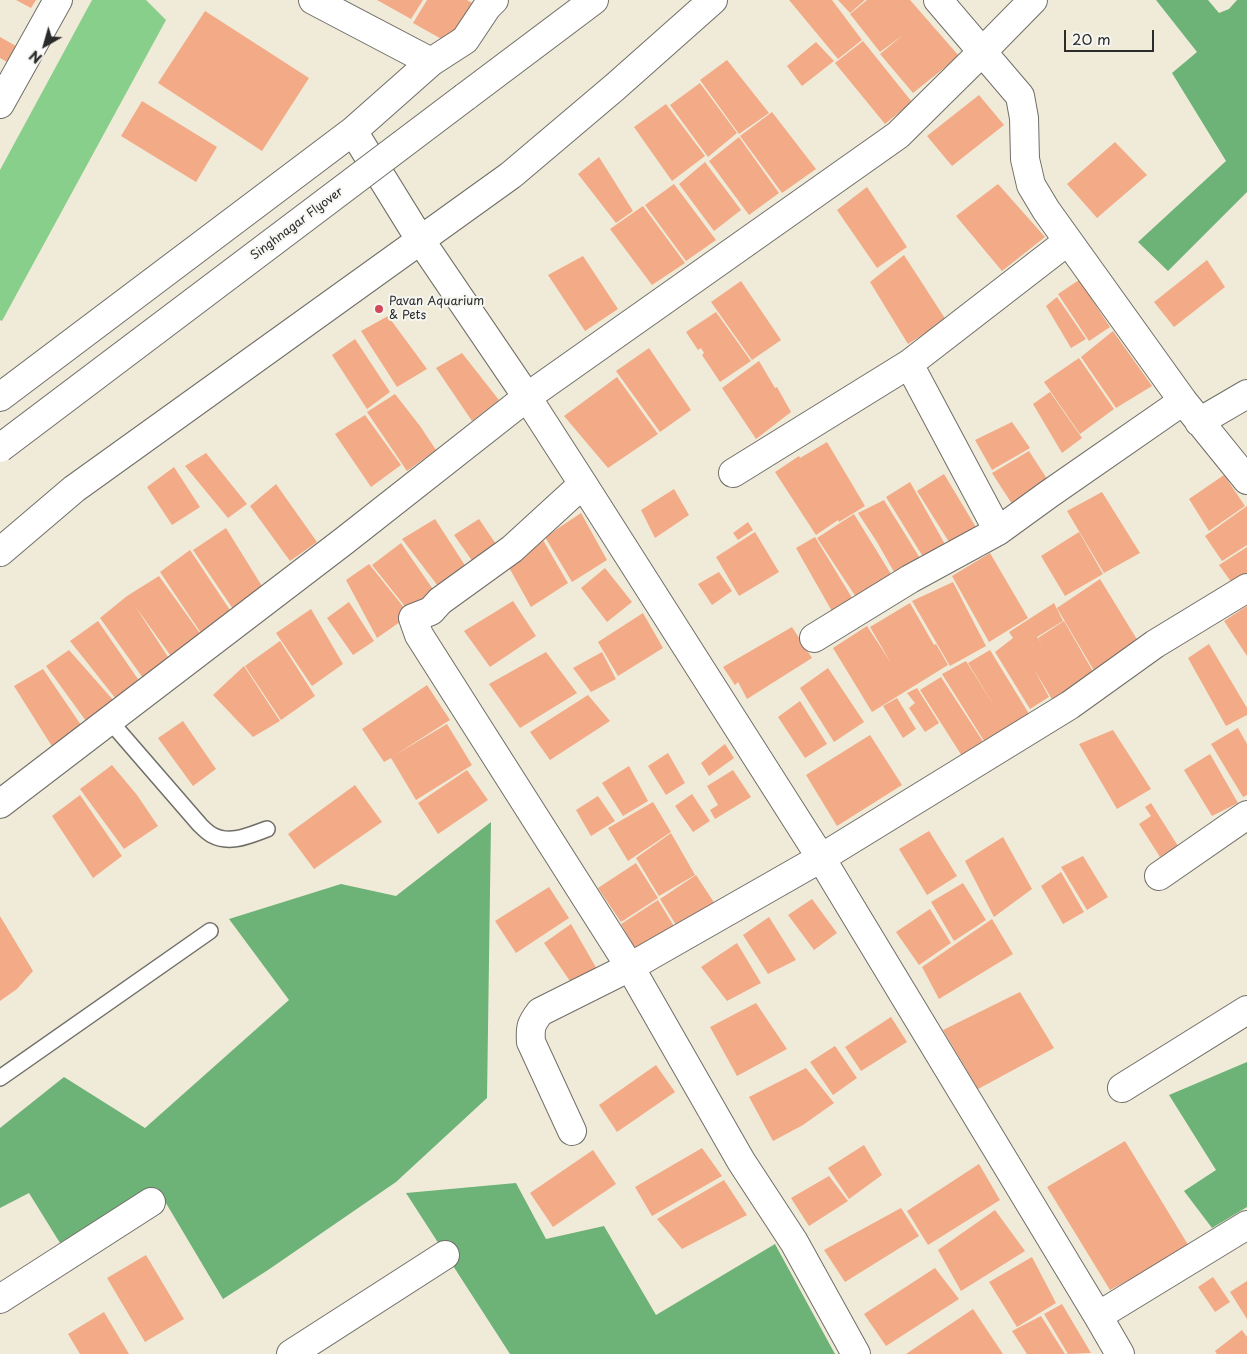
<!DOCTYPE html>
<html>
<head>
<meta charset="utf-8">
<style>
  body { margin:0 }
  #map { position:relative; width:1247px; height:1354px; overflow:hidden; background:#f0ebd8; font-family:"Playpen Sans",sans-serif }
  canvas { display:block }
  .north { position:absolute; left:20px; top:20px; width:50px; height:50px; -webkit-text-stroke:4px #f6f6f2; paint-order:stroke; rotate:218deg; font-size:14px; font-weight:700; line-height:20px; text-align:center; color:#2b2b2b }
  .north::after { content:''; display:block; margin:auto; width:18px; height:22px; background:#2b2b2b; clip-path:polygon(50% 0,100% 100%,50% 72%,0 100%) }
  .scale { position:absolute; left:1064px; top:30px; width:90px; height:22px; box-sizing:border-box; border:2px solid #2b2b2b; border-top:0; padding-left:6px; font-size:15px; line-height:18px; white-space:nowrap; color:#2b2b2b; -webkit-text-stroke:4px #f6f6f2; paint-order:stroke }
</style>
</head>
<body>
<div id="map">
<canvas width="1247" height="1354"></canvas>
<div class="north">N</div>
<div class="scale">20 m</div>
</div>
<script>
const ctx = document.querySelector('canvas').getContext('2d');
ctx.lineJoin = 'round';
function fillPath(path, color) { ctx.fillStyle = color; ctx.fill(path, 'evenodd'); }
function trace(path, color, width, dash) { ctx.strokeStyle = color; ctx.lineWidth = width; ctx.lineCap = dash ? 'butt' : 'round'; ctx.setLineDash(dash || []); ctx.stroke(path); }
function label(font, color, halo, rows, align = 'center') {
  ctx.font = font + ' "Playpen Sans",sans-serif'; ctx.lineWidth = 4; ctx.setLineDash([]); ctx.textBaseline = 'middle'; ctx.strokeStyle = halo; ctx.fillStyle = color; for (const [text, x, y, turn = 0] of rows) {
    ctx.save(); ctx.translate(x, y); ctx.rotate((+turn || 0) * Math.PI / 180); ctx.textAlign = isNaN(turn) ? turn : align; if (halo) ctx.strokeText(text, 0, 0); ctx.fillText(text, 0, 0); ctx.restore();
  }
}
const green = new Path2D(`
  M92,0H146L166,20L2,321L0,320V170Z`);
const forest = new Path2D(`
  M1156,0H1208L1219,13L1229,9L1237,0H1247V192L1168,271L1138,242L1226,161L1172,73L1197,52Z
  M491,822L487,1098L396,1182L268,1270L223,1299L157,1188L60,1243L29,1193L0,1208V1128L64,1077L145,1128L289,1000L229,919L341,884L396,896Z
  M1247,1062V1207L1212,1228L1184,1191L1216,1170L1169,1095Z
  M516,1183L546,1239L604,1226L656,1315L775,1244L835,1354H510L406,1193Z`);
const building = new Path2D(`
  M16,0H36L31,8Z
  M377,0H423L411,19Z
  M427,0H467L476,5L452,45L413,23Z
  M789,0H832L862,40L838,59Z
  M838,0H865L850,13Z
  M867,0H910L959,56L913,93L880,54L903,35L880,52L850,14Z
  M205,11L309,78L262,151L158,83Z
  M0,37L16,46L7,62L0,58Z
  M863,41L912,102L885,124L835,63Z
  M816,42L834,61L802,86L787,66Z
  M727,60L769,113L739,134L700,80Z
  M700,83L737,133L708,157L670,105Z
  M979,95L1004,125L952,166L927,136Z
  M142,101L217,147L196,182L121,136Z
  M666,104L705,156L672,181L634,127Z
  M772,112L816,169L782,193L740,136Z
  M739,137L779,193L749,215L709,161Z
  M1115,142L1147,175L1097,218L1067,184Z
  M599,157L633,211L616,223L578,174Z
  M705,162L741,210L714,231L679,184Z
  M674,184L716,240L686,261L645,205Z
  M998,184L1045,237L1002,271L956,216Z
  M867,187L907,247L877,268L837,210Z
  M643,206L685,263L652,285L610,229Z
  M904,255L946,320L908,344L870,282Z
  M583,256L618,309L585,331L548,275Z
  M1207,260L1225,287L1174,327L1154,302Z
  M1079,280L1110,327L1089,341L1058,294Z
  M741,281L781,340L752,360L711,302Z
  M1057,297L1086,339L1071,348L1046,306Z
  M716,312L751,361L720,382L702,355L704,353L701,348L698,350L686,332Z
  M388,316L427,369L397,387L361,331Z
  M1113,331L1152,386L1116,408L1081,357Z
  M355,339L390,392L367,409L332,355Z
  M649,348L691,410L660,432L616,371Z
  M462,353L499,400L472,421L436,368Z
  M1079,358L1114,409L1080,434L1044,382Z
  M759,361L775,388L777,387L791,412L756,439L722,388Z
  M617,377L658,434L608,468L564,416Z
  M1050,392L1082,438L1062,453L1033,404Z
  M395,394L420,426L436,450L407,471L367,412Z
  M365,415L401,465L371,487L335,434Z
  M1012,422L1030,448L992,470L975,440Z
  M827,442L865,506L839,522L838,520L816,535L775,472L799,456L800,458Z
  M1029,451L1051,485L1014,507L992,473Z
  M206,453L247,504L228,518L185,466Z
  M174,467L200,507L172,525L147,487Z
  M944,474L977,529L951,545L917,491Z
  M1224,475L1245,506L1209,531L1189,499Z
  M910,482L946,546L925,560L886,497Z
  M276,484L317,542L290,561L250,506Z
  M674,489L689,515L655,538L641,510Z
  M1102,492L1140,553L1104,573L1067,511Z
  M884,500L923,563L897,577L877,542L858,513Z
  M1247,506V545L1222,561L1205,536Z
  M581,513L607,560L572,582L545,537Z
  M854,514L894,579L858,600L817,538Z
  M435,519L470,573L441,590L402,539Z
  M479,519L498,547L473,562L454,535Z
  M748,522L753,530L738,540L733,533Z
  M226,528L265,591L235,612L193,550Z
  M755,532L779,572L739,596L716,557Z
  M1079,532L1103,574L1065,596L1041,556Z
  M815,537L854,601L833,613L796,548Z
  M543,540L568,583L531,607L507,564Z
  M401,543L437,595L411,614L372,565Z
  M1247,547V583L1237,590L1219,565Z
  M190,550L232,613L203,636L160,572Z
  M990,553L1028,618L989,642L952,576Z
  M369,564L410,615L377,638L346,580Z
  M605,568L632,602L607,622L581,588Z
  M719,572L732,591L712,605L698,584Z
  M159,576L204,639L173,659L135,606L170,660L143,678L100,618L127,596Z
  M1100,579L1141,646L1096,674L1057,608Z
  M953,582L986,646L950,666L912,601Z
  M513,601L536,636L490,667L464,631Z
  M349,602L374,641L353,655L327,618Z
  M910,603L934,645L936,644L948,665L872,712L833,648L867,626L891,663L870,627Z
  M1054,603L1063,621L1037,637L1043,646L1038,638L1064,621L1095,675L1053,701L1034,669L1049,697L1030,709L995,652L1013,638L1009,632Z
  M1247,606V656L1224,621Z
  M311,609L343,664L312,686L276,633Z
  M643,613L663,648L618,676L598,642Z
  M98,621L140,682L116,699L70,641Z
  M792,627L812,658L747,699L738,682L735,685L723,667Z
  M280,641L315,696L281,720L245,666Z
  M1209,644L1247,708V715L1226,726L1188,658Z
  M69,650L114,701L86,721L46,666Z
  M990,650L1031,717L986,744L942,674L966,661L998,712L968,663Z
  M546,652L577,693L520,728L489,684Z
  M602,652L616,679L591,692L573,668Z
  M244,666L280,721L253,737L213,695Z
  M828,668L864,722L834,742L800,688Z
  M43,669L83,728L53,748L14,686Z
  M941,677L984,743L962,756L920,690Z
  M427,685L450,720L395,755L447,724L472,765L416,800L391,758L384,762L362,729Z
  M917,688L939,723L925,732L909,708L915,703L907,693Z
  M588,695L610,721L550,760L530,732Z
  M897,698L916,729L903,738L883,706Z
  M800,701L827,744L805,758L778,717Z
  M183,721L216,769L193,786L158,738Z
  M1238,728L1247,744V795L1243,797L1211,744Z
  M1113,730L1151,789L1117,809L1079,744Z
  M870,735L902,785L837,826L806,775Z
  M725,744L734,758L709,776L701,763Z
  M668,753L685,783L666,795L648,766Z
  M1210,754L1238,803L1212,816L1184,770Z
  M112,765L137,795L158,826L124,849L80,789Z
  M629,766L648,801L623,816L602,783Z
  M467,770L488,800L438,834L418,803Z
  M733,770L751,797L715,819L710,810L718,805L707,786Z
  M355,785L382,822L314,869L288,834Z
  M692,794L710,821L693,832L675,806Z
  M80,795L122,856L93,878L52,816Z
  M598,796L615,821L591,836L576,810Z
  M653,802L671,832L628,861L608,828Z
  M1151,803L1178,846L1160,857L1139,824L1151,816L1145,807Z
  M929,831L957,876L927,895L899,849Z
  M671,833L695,875L659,896L636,858Z
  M1003,837L1032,889L994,917L965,861Z
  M1083,856L1108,897L1087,910L1061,867Z
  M636,863L658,898L621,922L598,888Z
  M1061,872L1084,912L1063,924L1041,886Z
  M696,875L717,907L679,930L660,899Z
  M963,883L986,920L954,941L931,902Z
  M549,887L569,918L516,953L495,921Z
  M812,899L837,933L814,950L788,915Z
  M658,900L677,931L639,956L621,924Z
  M930,909L951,943L919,965L896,932Z
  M0,916L33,971L17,989L0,1001Z
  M769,917L796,960L768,974L743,935Z
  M992,919L1013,954L939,999L922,967Z
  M571,924L598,971L574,987L544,943Z
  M737,943L761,983L727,1001L701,967Z
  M1020,992L1054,1048L978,1089L943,1030Z
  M756,1003L787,1049L737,1076L710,1027Z
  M891,1017L907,1042L861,1071L845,1047Z
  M835,1046L857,1078L833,1095L810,1062Z
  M656,1065L675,1092L617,1132L599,1105Z
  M806,1068L834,1103L803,1125L773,1141L749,1097Z
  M1125,1141L1190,1248L1110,1290L1047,1187Z
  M864,1145L882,1175L849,1199L828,1168Z
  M702,1148L722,1176L652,1216L635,1187Z
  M593,1150L616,1184L553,1227L530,1193Z
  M979,1164L1000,1200L928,1245L907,1211Z
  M829,1176L848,1201L809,1226L791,1198Z
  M724,1180L747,1215L682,1249L657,1219Z
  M901,1208L919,1236L845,1282L824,1250Z
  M995,1210L1025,1251L961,1291L938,1250Z
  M146,1255L184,1319L145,1342L107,1278Z
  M1032,1257L1056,1303L1017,1327L989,1282Z
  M935,1268L959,1299L886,1346L864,1314Z
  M1213,1277L1230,1302L1215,1312L1198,1287Z
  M1247,1281V1319L1230,1292Z
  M1062,1304L1091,1353L1068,1354L1044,1314Z
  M973,1309L1003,1354H906Z
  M104,1312L129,1354H80L68,1334Z
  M1041,1316L1065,1354H1027L1012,1331Z
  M1242,1330L1247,1337V1354H1217L1215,1351Z`);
const service = new Path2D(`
  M109,720L200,825C204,829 208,833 212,835C230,845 250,835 267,829
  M0,1078L210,931`);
const minor = new Path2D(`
  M313,0L431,62
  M938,0L1020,96L1024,118L1025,159L1031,185L1046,210L1183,401L1247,480
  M0,104L58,0
  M353,131L421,241L527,397L583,484L821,858L1098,1316L1120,1354
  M909,364L998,531
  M0,397L353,131L431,62L465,40L487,7L494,0
  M1199,422L1247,394
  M733,473L909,364L1068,241
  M583,484L512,549L440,601L431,611L413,618L419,635L630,967L741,1161L794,1242L856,1354
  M814,638L910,579L998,531L1049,494L1183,401
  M0,804L344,541L527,397L898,135L982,52L1033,0
  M1159,876L1247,815
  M1122,1088L1247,1010
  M572,1131L531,1042C530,1027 531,1024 540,1012L630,967L821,858L1070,705L1155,644L1247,588
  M0,1299L151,1202
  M1098,1316L1247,1225
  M291,1354L445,1255`);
const tertiary = new Path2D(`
  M0,552L74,489L511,175L615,87L713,0`);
const primary = new Path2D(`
  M465,97L594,0`);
const primaryBridge = new Path2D(`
  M0,448L465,97`);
const markers = [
  [379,309,5,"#d1495b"]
];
const streetNames = [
  ["Singhnagar Flyover",297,224,-37]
];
const poiNames = [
  ["Pavan Aquarium",389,302],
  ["& Pets",389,316]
];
fillPath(green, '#87cf8b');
fillPath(forest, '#6db277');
fillPath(building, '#f2aa87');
trace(service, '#706e68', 18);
trace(minor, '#706e68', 30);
trace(tertiary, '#706e68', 30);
trace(primary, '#706e68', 30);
trace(service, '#fff', 15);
trace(minor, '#fff', 28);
trace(tertiary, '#fff', 28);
trace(primary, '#fff', 28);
trace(primaryBridge, '#706e68', 30, []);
trace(primaryBridge, '#fff', 28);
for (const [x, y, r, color] of markers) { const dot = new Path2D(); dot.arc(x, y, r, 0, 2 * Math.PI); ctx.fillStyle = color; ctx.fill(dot); trace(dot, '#f6f6f2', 2); }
label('12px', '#2b2b2b', '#f6f6f2', streetNames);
label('12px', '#2b2b2b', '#f6f6f2', poiNames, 'left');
</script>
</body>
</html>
